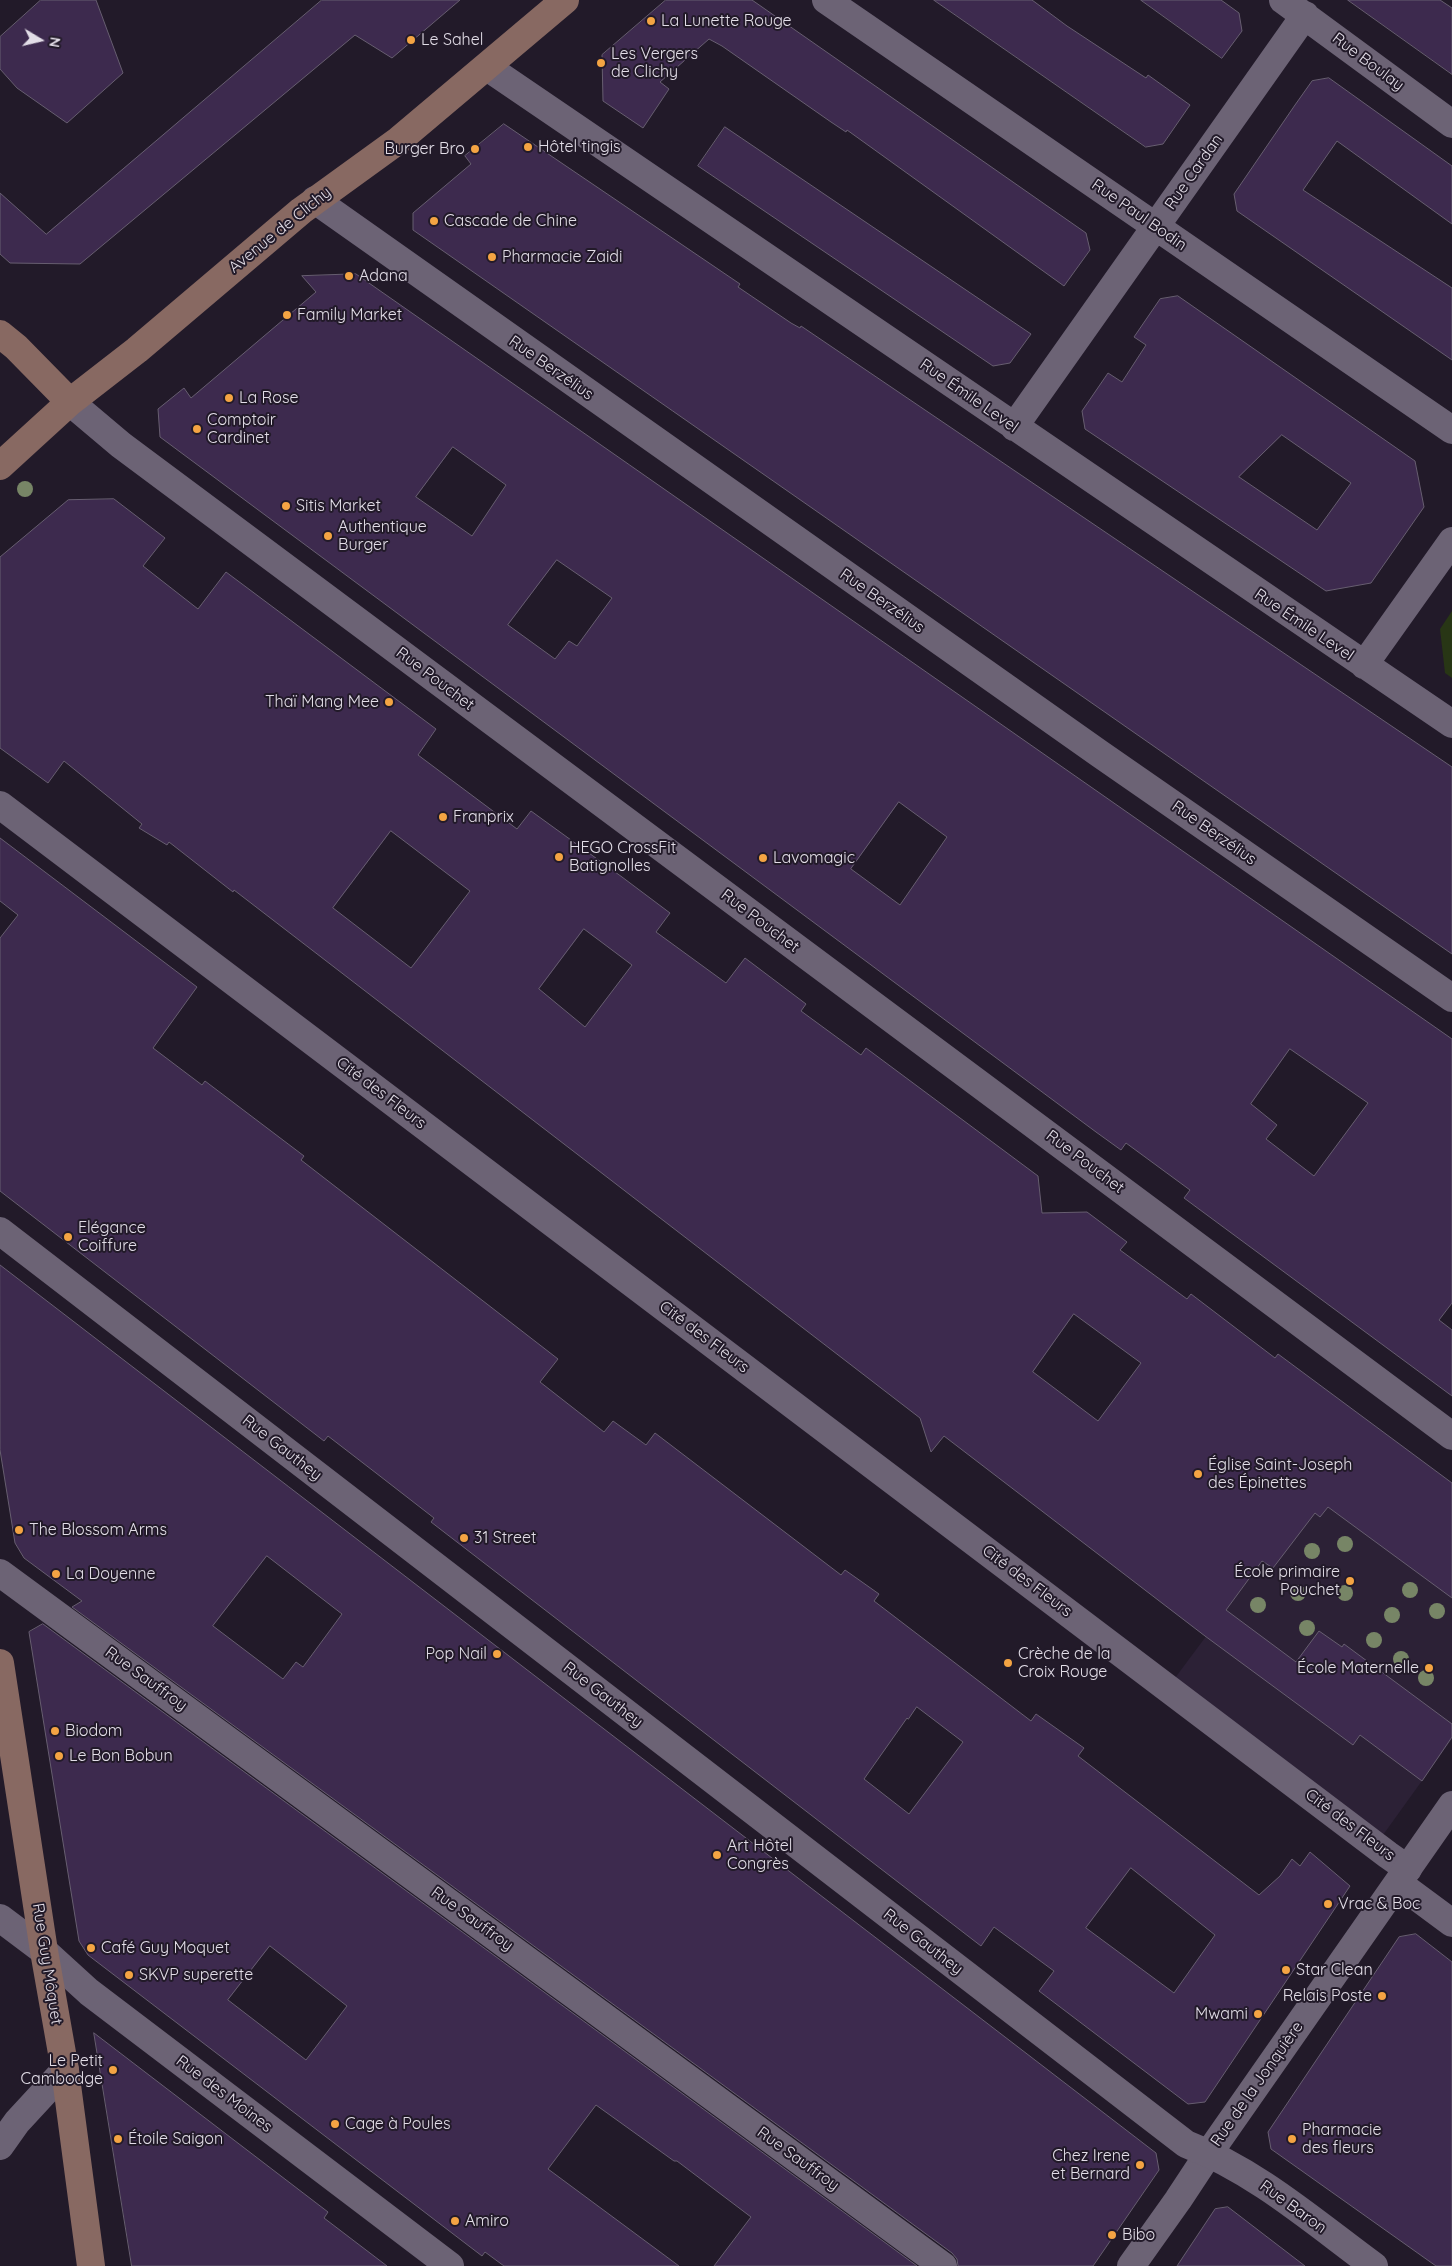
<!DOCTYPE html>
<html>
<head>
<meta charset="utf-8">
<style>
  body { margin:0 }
  #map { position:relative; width:1452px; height:2266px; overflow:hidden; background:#221a29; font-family:Quicksand,sans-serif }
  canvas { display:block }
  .north { position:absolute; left:15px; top:15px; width:50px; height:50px; -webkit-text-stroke:4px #221a29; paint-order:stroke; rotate:99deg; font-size:14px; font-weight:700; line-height:20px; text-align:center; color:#e2dde7 }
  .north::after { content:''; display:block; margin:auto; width:18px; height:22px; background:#e2dde7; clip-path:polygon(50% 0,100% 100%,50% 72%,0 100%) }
</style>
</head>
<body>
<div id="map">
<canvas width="1452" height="2266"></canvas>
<div class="north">N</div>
</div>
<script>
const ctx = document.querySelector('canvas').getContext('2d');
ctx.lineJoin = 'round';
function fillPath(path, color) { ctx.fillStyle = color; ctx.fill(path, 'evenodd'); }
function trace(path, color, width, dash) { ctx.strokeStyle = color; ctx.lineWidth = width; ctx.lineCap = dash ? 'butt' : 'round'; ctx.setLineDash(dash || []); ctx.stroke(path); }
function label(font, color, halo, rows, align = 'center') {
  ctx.font = font + ' Quicksand,sans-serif'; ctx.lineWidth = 4; ctx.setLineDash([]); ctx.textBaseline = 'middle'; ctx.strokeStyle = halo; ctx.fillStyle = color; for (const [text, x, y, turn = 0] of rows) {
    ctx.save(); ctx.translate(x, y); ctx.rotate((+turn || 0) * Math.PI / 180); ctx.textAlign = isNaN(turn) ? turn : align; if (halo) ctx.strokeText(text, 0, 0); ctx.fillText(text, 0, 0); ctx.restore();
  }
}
const built = new Path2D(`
  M1367,1420L1452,1484V1739L1383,1835L1175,1678Z`);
const green = new Path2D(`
  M1452,611V678L1445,673L1440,629Z`);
const building = new Path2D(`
  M41,0H96L123,73L67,123L17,88L0,69V37Z
  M322,0H460L392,58L355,35L80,264L10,263L0,254V193L46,234Z
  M666,0H752L1086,233L1090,250L1064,286L847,130L846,132L831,122L722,46L709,39L660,82L669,89L643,128L603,101L602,55Z
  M934,0H1032L1067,26L1146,78L1148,75L1190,105L1163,144L1146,147Z
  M1141,0H1221L1239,13L1242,31L1222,58Z
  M1348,0H1440L1452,8V74Z
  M1329,78L1452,166V224L1337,141L1303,190L1452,288V360L1237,211L1234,194L1295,105L1312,81Z
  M504,124L740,284L738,287L791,323L800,328L801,326L1452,767V954L413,230V213L471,164L465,156Z
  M725,127L1031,334L1010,363L993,366L698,166Z
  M356,274L1452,1039V1303L1439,1320L1452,1330V1396L1184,1198L1190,1190L1126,1143L1121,1150L1096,1132L160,437L158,409L184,388L191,398L316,292L302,276ZM453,447L506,485L472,536L416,497ZM557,560L612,598L577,646L569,641L555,659L508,625ZM899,802L947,837L900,905L851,869ZM1290,1049L1368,1103L1314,1176L1266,1139L1277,1125L1251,1104Z
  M1178,296L1415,461L1424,507L1371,583L1326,591L1085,429L1082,411L1108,373L1122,382L1146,345L1134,337L1160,299ZM1282,435L1351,483L1317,530L1239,477Z
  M114,499L165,538L143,566L198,609L226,572L436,729L418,755L517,829L531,811L622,877L670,913L656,932L726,983L745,958L806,1004L801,1011L861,1055L866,1048L1038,1176L1042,1213L1087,1212L1127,1242L1120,1250L1187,1299L1191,1294L1275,1358L1278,1354L1452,1483V1598L1328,1507L1320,1517L1315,1513L1273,1568L1262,1561L1226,1610L1296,1662L1319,1631L1342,1647L1344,1644L1452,1724V1737L1422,1781L1360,1735L1353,1745L1205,1636L944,1436L931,1452L920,1418L234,890L233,892L169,842L167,845L139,828L142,824L64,761L48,783L0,748V557L68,500ZM391,831L470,891L411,968L333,908ZM584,929L632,965L585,1027L539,989ZM1074,1314L1141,1363L1098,1421L1033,1372Z
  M0,838L197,987L153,1048L202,1085L205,1081L304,1156L301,1160L558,1359L540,1382L604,1432L613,1421L646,1445L655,1433L841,1575L845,1570L879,1594L874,1601L1031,1721L1036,1714L1084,1748L1078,1756L1259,1895L1280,1876L1292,1859L1300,1866L1310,1852L1350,1886L1205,2102L1188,2104L1039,1991L1054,1971L994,1927L981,1946L431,1522L434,1518L376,1473L328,1436L324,1441L0,1191V938L18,915L0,901ZM917,1707L963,1742L909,1814L864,1779L907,1718L908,1719ZM1131,1868L1215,1935L1174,1993L1086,1928Z
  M0,1265L1156,2153L1159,2170L1093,2266H958L957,2259L952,2253L72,1607L82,1601L24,1558L15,1543L0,1450ZM267,1556L342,1614L303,1667L296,1662L283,1679L213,1626Z
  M43,1624L917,2266H714L751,2217L677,2161H674L596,2105L548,2169L679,2266H504L485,2252L482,2256L88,1955L79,1941L29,1632ZM270,1946L347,2006L306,2060L228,2000Z
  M1416,1934L1452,1962V2266H1436L1271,2149L1268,2132L1399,1937Z
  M94,2033L328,2212L324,2218L387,2266H132Z
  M1228,2207L1305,2266H1177L1215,2209Z`);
const pedestrian = new Path2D(`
  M0,805L1388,1855L1408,1869
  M1131,2266L1178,2200L1209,2153`);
const minor = new Path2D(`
  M826,0L1452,430
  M1283,0L1452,124
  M487,67L1452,724
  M315,200L1100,754L1452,998
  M1014,427L1305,15
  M1364,665L1452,541
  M0,1231L1186,2144C1256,2171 1314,2222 1374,2266
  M0,1573L943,2266
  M1398,1883L1452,1923
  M0,1918L44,1951L89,1992L450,2266
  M0,2146L17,2122L65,2070
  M1209,2153L1452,1805`);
const tertiary = new Path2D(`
  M70,402L121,445L1452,1436`);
const secondary = new Path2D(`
  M0,334L16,347L70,402
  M0,466L70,402L137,350L301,211L399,140L565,0
  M0,1663L44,1951L65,2070L91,2266`);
const trees = [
  [25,489],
  [1345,1544],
  [1312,1551],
  [1410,1590],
  [1298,1593],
  [1345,1593],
  [1258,1605],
  [1437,1611],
  [1392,1615],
  [1307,1628],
  [1374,1640],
  [1401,1659],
  [1426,1678]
];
const markers = [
  [651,21,5,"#f4a443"],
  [411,40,5,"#f4a443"],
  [601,63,5,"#f4a443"],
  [528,147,5,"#f4a443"],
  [475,149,5,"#f4a443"],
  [434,221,5,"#f4a443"],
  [492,257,5,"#f4a443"],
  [349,276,5,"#f4a443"],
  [287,315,5,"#f4a443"],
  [229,398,5,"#f4a443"],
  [197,429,5,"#f4a443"],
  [286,506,5,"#f4a443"],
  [328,536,5,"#f4a443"],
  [389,702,5,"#f4a443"],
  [443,817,5,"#f4a443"],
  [559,857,5,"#f4a443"],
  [763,858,5,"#f4a443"],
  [68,1237,5,"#f4a443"],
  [1198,1474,5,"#f4a443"],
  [19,1530,5,"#f4a443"],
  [464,1538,5,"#f4a443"],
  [56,1574,5,"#f4a443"],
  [1350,1581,5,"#f4a443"],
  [497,1654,5,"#f4a443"],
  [1008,1663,5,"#f4a443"],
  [1429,1668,5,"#f4a443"],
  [55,1731,5,"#f4a443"],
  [59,1756,5,"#f4a443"],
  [717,1855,5,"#f4a443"],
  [1328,1904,5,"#f4a443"],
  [91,1948,5,"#f4a443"],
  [1286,1970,5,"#f4a443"],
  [129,1975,5,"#f4a443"],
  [1382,1996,5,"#f4a443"],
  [1258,2014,5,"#f4a443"],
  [113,2070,5,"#f4a443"],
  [335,2124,5,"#f4a443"],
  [118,2139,5,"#f4a443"],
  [1292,2139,5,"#f4a443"],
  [1140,2165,5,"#f4a443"],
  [455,2221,5,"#f4a443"],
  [1112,2235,5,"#f4a443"]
];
const poiNames = [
  ["La Lunette Rouge",661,21],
  ["Le Sahel",421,40],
  ["Les Vergers",611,54],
  ["de Clichy",611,72],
  ["Hôtel tingis",538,147],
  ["Burger Bro",465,149,"right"],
  ["Cascade de Chine",444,221],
  ["Pharmacie Zaidi",502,257],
  ["Adana",359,276],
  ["Family Market",297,315],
  ["La Rose",239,398],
  ["Comptoir",207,420],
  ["Cardinet",207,438],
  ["Sitis Market",296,506],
  ["Authentique",338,527],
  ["Burger",338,545],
  ["Thaï Mang Mee",379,702,"right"],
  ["Franprix",453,817],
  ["HEGO CrossFit",569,848],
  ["Batignolles",569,866],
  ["Lavomagic",773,858],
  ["Elégance",78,1228],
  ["Coiffure",78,1246],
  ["Église Saint-Joseph",1208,1465],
  ["des Épinettes",1208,1483],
  ["The Blossom Arms",29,1530],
  ["31 Street",474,1538],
  ["École primaire",1340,1572,"right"],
  ["Pouchet",1340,1590,"right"],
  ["La Doyenne",66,1574],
  ["Pop Nail",487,1654,"right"],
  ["Crèche de la",1018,1654],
  ["Croix Rouge",1018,1672],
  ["École Maternelle",1419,1668,"right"],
  ["Biodom",65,1731],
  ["Le Bon Bobun",69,1756],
  ["Art Hôtel",727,1846],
  ["Congrès",727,1864],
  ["Vrac & Boc",1338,1904],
  ["Café Guy Moquet",101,1948],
  ["Star Clean",1296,1970],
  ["SKVP superette",139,1975],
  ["Relais Poste",1372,1996,"right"],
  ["Mwami",1248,2014,"right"],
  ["Le Petit",103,2061,"right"],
  ["Cambodge",103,2079,"right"],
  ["Cage à Poules",345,2124],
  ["Pharmacie",1302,2130],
  ["des fleurs",1302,2148],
  ["Étoile Saigon",128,2139],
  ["Chez Irene",1130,2156,"right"],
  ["et Bernard",1130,2174,"right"],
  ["Amiro",465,2221],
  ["Bibo",1122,2235]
];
const streetNames = [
  ["Rue Boulay",1368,62,37],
  ["Rue Cardan",1194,172,-55],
  ["Rue Paul Bodin",1139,215,35],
  ["Avenue de Clichy",280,230,-39],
  ["Rue Berzélius",551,368,35],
  ["Rue Émile Level",969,396,35],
  ["Rue Berzélius",882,601,35],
  ["Rue Émile Level",1304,625,34],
  ["Rue Pouchet",435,679,37],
  ["Rue Berzélius",1214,833,35],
  ["Rue Pouchet",760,921,37],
  ["Cité des Fleurs",381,1093,37],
  ["Rue Pouchet",1085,1162,37],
  ["Cité des Fleurs",704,1337,37],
  ["Rue Gauthey",282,1448,38],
  ["Cité des Fleurs",1027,1581,37],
  ["Rue Sauffroy",146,1679,36],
  ["Rue Gauthey",603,1695,38],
  ["Cité des Fleurs",1350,1825,37],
  ["Rue Sauffroy",472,1919,36],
  ["Rue Gauthey",923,1942,38],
  ["Rue Guy Môquet",47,1964,81],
  ["Rue de la Jonquière",1257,2084,-55],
  ["Rue des Moines",224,2094,37],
  ["Rue Sauffroy",798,2159,36],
  ["Rue Baron",1293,2207,36]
];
fillPath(built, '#2c2136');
fillPath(green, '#283615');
fillPath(building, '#3d2a4e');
trace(building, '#675e70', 1);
trace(pedestrian, '#6c6375', 28);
trace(minor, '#6c6375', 28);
trace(tertiary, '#6c6375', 28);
trace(secondary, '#886962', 28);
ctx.fillStyle = '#778566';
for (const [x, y] of trees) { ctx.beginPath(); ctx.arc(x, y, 8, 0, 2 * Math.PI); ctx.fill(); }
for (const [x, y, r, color] of markers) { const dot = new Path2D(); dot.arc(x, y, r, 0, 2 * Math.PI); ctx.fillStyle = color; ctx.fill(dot); trace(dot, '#221a29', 2); }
label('16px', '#e2dde7', '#221a29', poiNames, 'left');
label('16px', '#e2dde7', '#221a29', streetNames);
</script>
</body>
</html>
